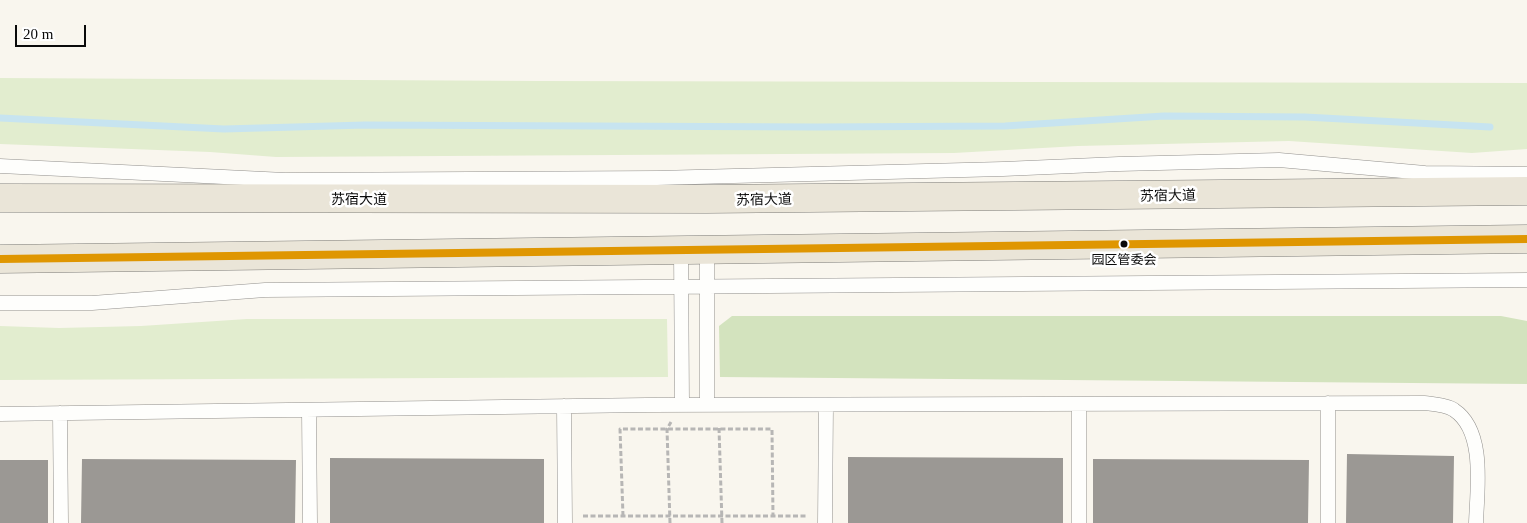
<!DOCTYPE html>
<html>
<head>
<meta charset="utf-8">
<style>
  body { margin:0 }
  #map { position:relative; width:1527px; height:523px; overflow:hidden; background:#f9f6ee; font-family:Georgia,serif }
  canvas { display:block }
  .scale { position:absolute; left:15px; top:25px; width:71px; height:22px; box-sizing:border-box; border:2px solid #0a0a0a; border-top:0; padding-left:6px; font-size:15px; line-height:18px; white-space:nowrap; color:#0a0a0a; -webkit-text-stroke:4px #fff; paint-order:stroke }
</style>
</head>
<body>
<div id="map">
<canvas width="1527" height="523"></canvas>
<div class="scale">20 m</div>
</div>
<script>
const ctx = document.querySelector('canvas').getContext('2d');
ctx.lineJoin = 'round';
function fillPath(path, color) { ctx.fillStyle = color; ctx.fill(path, 'evenodd'); }
function trace(path, color, width, dash) { ctx.strokeStyle = color; ctx.lineWidth = width; ctx.lineCap = dash ? 'butt' : 'round'; ctx.setLineDash(dash || []); ctx.stroke(path); }
function label(font, color, halo, rows, align = 'center') {
  ctx.font = font + ' Georgia,"Noto Sans SC",serif'; ctx.lineWidth = 5; ctx.setLineDash([]); ctx.textBaseline = 'middle'; ctx.strokeStyle = halo; ctx.fillStyle = color; for (const [text, x, y, turn = 0] of rows) {
    ctx.save(); ctx.translate(x, y); ctx.rotate((+turn || 0) * Math.PI / 180); ctx.textAlign = isNaN(turn) ? turn : align; if (halo) ctx.strokeText(text, 0, 0); ctx.fillText(text, 0, 0); ctx.restore();
  }
}
const green = new Path2D(`
  M0,78L538,81L1527,83V149L1472,153L1289,141L1078,146L954,153L276,157L210,152L0,144Z
  M247,319H667L668,377L0,380V326L59,328L141,326Z`);
const forest = new Path2D(`
  M732,316H1501L1527,321V384L720,377L719,326Z`);
const stream = new Path2D(`
  M0,118L224,129L365,125L817,127L1005,126L1164,116L1305,117L1490,127`);
const building = new Path2D(`
  M1347,454L1454,456L1453,523H1346Z
  M848,457L1063,458V523H848Z
  M330,458L544,459V523H330Z
  M82,459L296,460L295,523H81Z
  M1093,459L1309,460L1308,523H1093Z
  M0,460H48V523H0Z`);
const path = new Path2D(`
  M719,428L722,523
  M583,516H807
  M623,516L620,429H772L773,516
  M670,523L667,429L671,422`);
const service = new Path2D(`
  M0,166L285,180L657,178L1003,169L1119,164L1279,160L1425,173L1527,174
  M681,250L682,405
  M0,303H92L265,290L1527,280
  M1328,403V523
  M1079,404V523
  M707,405V250
  M564,406L565,523
  M309,410L310,523
  M60,413L61,523
  M0,414L647,405L1424,403C1433,404 1447,405 1454,410C1486,431 1477,490 1476,523
  M825,523L826,405`);
const primary = new Path2D(`
  M0,198L707,199L1527,191
  M0,259L1527,239`);
const bus1 = new Path2D(`
  M0,259L1527,239`);
const markers = [
  [1124,244,4.5,"#0a0a0a"]
];
const busNames = [
  ["园区管委会",1124,259]
];
const streetNames = [
  ["苏宿大道",1168,195,-1],
  ["苏宿大道",359,199],
  ["苏宿大道",764,199,-1]
];
fillPath(green, '#e2edcf');
fillPath(forest, '#d3e3be');
trace(stream, '#c7e4f0', 7);
fillPath(building, '#9b9894');
trace(service, '#92908d', 15);
trace(primary, '#7f7e7a', 29);
trace(path, '#b7b6b5', 3, [5, 2.5]);
trace(service, '#fefefc', 14);
trace(primary, '#eae5d8', 28);
trace(bus1, '#df9601', 8);
for (const [x, y, r, color] of markers) { const dot = new Path2D(); dot.arc(x, y, r, 0, 2 * Math.PI); ctx.fillStyle = color; ctx.fill(dot); trace(dot, '#fff', 2); }
label('13px', '#0a0a0a', '#fff', busNames);
label('14px', '#0a0a0a', '#fff', streetNames);
</script>
</body>
</html>
